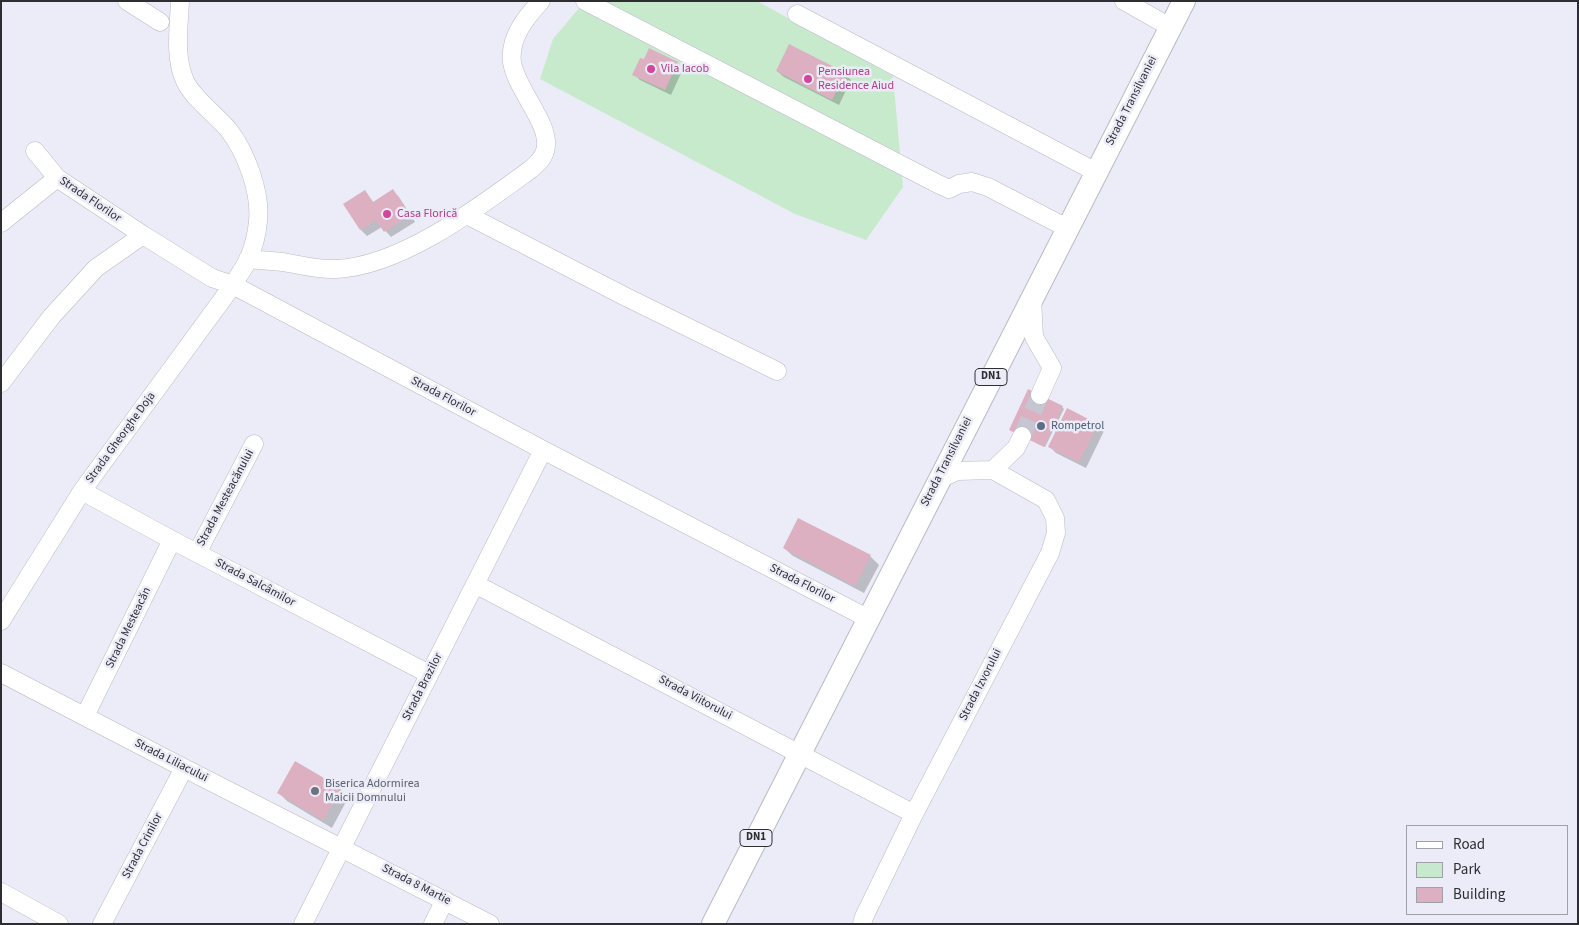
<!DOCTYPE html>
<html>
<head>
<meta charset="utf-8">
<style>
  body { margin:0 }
  #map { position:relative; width:1579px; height:925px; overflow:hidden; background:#ebecf7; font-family:"Source Sans 3",sans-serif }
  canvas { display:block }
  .frame { position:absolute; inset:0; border:2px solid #2e2e32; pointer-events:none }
  .legend { position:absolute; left:1406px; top:825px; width:162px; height:90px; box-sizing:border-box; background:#ebecf7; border:1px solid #9fa0a8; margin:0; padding:6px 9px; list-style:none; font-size:15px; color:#2e2e32 }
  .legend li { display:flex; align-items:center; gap:10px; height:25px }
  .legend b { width:25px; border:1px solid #9fa0a8 }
</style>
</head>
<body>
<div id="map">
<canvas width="1579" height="925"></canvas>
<div class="frame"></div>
<ul class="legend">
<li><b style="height:6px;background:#fff"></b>Road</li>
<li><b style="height:14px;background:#c7eacd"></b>Park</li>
<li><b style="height:14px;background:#dcb0c1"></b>Building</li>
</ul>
</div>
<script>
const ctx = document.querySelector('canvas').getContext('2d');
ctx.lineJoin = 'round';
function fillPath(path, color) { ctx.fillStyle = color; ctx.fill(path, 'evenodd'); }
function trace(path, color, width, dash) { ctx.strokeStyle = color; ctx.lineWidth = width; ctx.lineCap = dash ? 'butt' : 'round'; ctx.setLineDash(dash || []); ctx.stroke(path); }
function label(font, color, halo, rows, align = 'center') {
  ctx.font = font + ' "Source Sans 3",sans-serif'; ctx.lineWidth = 5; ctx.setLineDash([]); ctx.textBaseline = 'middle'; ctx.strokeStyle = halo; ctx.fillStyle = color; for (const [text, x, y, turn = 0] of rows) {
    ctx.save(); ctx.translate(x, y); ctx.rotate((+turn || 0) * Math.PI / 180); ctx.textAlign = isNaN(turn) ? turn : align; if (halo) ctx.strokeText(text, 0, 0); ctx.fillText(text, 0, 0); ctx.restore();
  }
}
const green = new Path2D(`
  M585,1H757L893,76L903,187L866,240L795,214L540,79L553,39Z`);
const shadow = new Path2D(`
  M677,63L683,69L671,95L640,80L634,74Z
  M777,71L845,74L851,80L839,105L784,77Z
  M364,191L374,203L393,191L399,197L415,222L391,237L382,227L367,236L361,230L345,204Z
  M1062,407L1064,409L1045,447L1012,431Z
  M1097,425L1104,431L1086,468L1056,453L1049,446Z
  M784,548L870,556L879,565L864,593L793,556Z
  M340,789L348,798L332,828L287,801L279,793Z`);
const building = new Path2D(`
  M789,44L846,73L832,100L776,71Z
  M649,48L678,62L665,90L632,75L640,58L644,59Z
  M393,189L410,215L384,232L376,220L360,230L343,204L365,190L373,202Z
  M1028,389L1063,406L1044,447L1009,430Z
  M1067,408L1098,424L1079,462L1048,447Z
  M798,518L871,555L855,586L783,548Z
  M295,761L341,788L323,820L277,793Z`);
const minorTunnel = new Path2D(`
  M1022,436L1040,395`);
const minor = new Path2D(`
  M127,1L160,22
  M585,1L938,184L949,189L959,184L972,182L988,187L1067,228
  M1124,1L1170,27
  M797,14L1096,172
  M35,151L57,178L143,235L212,278L233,285L543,450L869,619
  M467,215L626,297L777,371
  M1,223L57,178
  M248,259C260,260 271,261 283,262C300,265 318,270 336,269C402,266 479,207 531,169C537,164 543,159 545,151C553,126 516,90 512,62C509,38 526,17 541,1
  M1032,298L1034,337L1052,368L1040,395
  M1,383L52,316L96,268L143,235
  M939,479L957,471L993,470L1016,448L1022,436
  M82,491L172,540L429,674
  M197,553L254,444
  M475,584L914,814
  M1,621L82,491L233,285C238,276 245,267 249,258C253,248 257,233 258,221C261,192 246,152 228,129C216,115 192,97 185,81C174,57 179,27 180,1
  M1,673L184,768L490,924
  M85,716L172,540
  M1,892L59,924
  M102,924L184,768
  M303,924L543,450
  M433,924L445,900
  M862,924L864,917L914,814L1050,553L1056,533L1055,518L1046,500L993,470`);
const major = new Path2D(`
  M713,924L1184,1`);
const markers = [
  [651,69,5,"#d1479c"],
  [808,79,5,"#d1479c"],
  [387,214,5,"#d1479c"],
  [1041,426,5,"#5c6f8a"],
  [315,791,5,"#6b7280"]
];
const shields = [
  [991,377,32],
  [756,838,32]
];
const shieldNames = [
  ["DN1",991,377],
  ["DN1",756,838]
];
const hotelNames = [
  ["Vila Iacob",661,69],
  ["Pensiunea",818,72],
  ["Residence Aiud",818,86],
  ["Casa Florică",397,214]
];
const streetNames = [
  ["Strada Transilvaniei",1132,101,-63],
  ["Strada Florilor",90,200,34],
  ["Strada Florilor",443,397,28],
  ["Strada Gheorghe Doja",121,438,-54],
  ["Strada Transilvaniei",947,462,-63],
  ["Strada Mesteacănului",226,498,-62],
  ["Strada Salcâmilor",255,583,28],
  ["Strada Florilor",802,584,27],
  ["Strada Mesteacăn",129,628,-64],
  ["Strada Izvorului",981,685,-63],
  ["Strada Brazilor",423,687,-63],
  ["Strada Viitorului",695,698,28],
  ["Strada Liliacului",171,761,27],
  ["Strada Crinilor",143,846,-62],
  ["Strada 8 Martie",416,885,27]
];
const serviceNames = [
  ["Rompetrol",1051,426]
];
const worshipNames = [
  ["Biserica Adormirea",325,784],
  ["Maicii Domnului",325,798]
];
fillPath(green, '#c7eacd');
fillPath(shadow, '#0003');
fillPath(building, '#dcb0c1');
trace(minorTunnel, '#c5c6d0', 18, [18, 9]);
trace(minor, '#b9bac5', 19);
trace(major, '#b9bac5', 24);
trace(minor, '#fff', 18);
trace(major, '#fff', 22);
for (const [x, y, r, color] of markers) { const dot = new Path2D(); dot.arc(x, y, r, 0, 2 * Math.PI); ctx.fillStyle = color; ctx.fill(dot); trace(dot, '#ebecf7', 2); }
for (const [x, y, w] of shields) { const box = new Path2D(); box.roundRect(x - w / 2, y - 8.5, w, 17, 4); ctx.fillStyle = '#ebecf7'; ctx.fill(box); trace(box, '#2e2e32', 1); }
label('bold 11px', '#2e2e32', null, shieldNames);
label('12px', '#b23c85', '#ebecf7', hotelNames, 'left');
label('12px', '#2e2e32', '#ebecf7', streetNames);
label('12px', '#4e5e75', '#ebecf7', serviceNames, 'left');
label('12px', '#5b616d', '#ebecf7', worshipNames, 'left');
</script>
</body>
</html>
